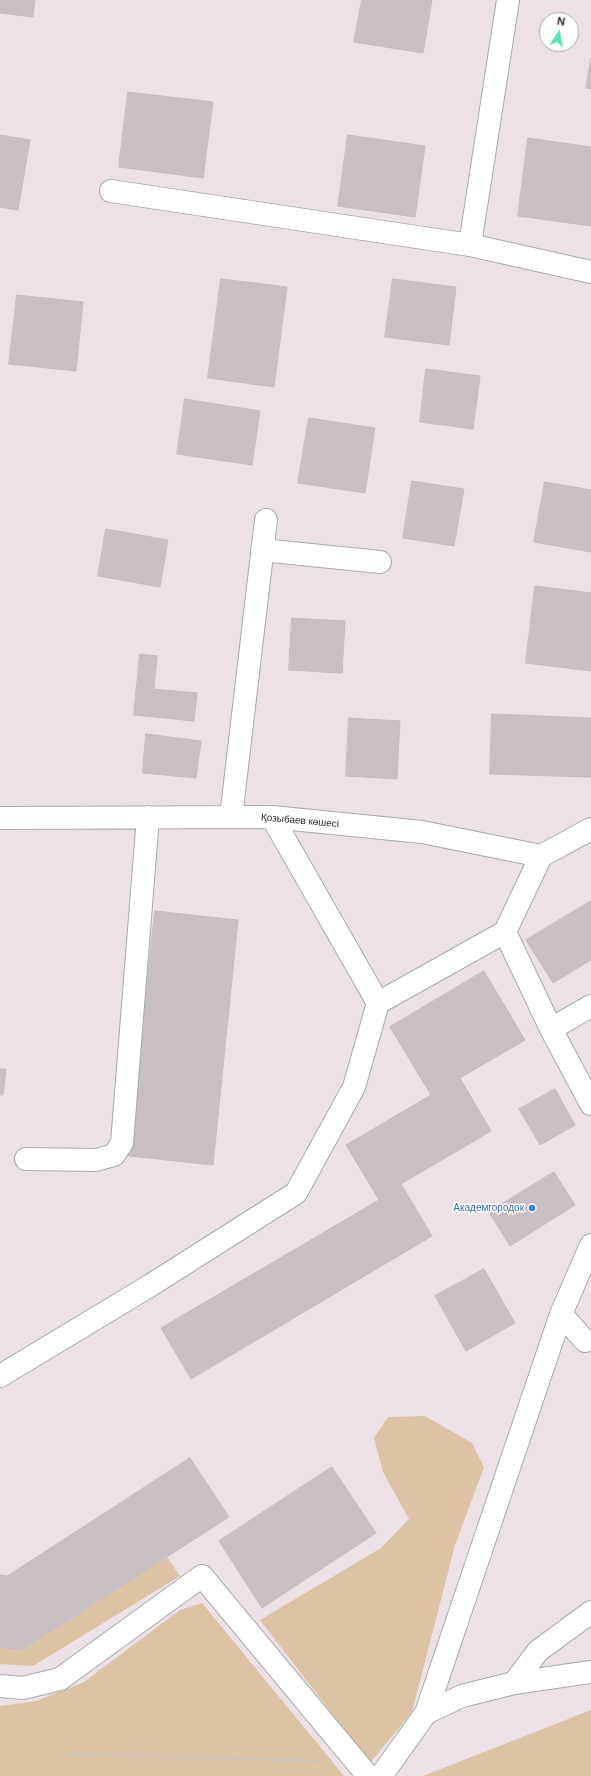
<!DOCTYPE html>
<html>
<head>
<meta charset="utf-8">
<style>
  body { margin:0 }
  #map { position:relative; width:591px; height:1776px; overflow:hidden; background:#ece1e7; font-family:"DM Sans",sans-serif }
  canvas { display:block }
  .north { position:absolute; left:539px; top:12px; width:40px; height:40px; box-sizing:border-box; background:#fff; border:1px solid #ababab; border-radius:50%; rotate:11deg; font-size:11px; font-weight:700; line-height:16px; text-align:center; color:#2c2c2c }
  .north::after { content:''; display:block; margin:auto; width:14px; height:18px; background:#55e4bb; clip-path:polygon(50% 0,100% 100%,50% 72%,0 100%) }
</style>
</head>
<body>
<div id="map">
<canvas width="591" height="1776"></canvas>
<div class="north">N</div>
</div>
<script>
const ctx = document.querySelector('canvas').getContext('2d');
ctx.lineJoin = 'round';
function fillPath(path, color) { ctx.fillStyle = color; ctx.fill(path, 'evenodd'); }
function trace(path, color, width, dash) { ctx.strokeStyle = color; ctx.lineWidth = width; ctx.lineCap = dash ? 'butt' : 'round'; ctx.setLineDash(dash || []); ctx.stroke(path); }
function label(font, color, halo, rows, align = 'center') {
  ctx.font = font + ' "DM Sans",sans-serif'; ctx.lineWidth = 3; ctx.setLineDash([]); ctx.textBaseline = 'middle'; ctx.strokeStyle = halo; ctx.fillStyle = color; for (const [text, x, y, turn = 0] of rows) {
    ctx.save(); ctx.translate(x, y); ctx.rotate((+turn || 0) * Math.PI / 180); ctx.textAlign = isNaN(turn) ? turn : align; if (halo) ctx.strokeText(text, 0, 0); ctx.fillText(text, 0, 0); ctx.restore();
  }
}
const green = new Path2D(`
  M425,1416L472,1443L484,1467L455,1545L412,1712L370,1763L260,1620L381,1548L409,1519L383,1472L374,1438L388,1417Z
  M167,1557L180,1576L33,1666L0,1664V1647L23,1650Z
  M202,1603L344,1776H0V1706L36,1701L84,1682L180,1610Z
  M591,1710V1776H423Z`);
const building = new Path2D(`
  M0,0H35L33,17L0,13Z
  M362,0H432L423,53L354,42Z
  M591,58V89L586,88Z
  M128,92L213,102L203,178L119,167Z
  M0,135L30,140L18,210L0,207Z
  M348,135L425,146L415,217L338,206Z
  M528,138L591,147V226L518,216Z
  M221,279L287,287L274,387L208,378Z
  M393,279L456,287L449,345L385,337Z
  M17,295L83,302L76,371L9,364Z
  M426,369L480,376L473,429L420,422Z
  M185,399L260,411L252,465L177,454Z
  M309,418L375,428L365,493L298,483Z
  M412,481L464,489L454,546L403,538Z
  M545,482L591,490V552L534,542Z
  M106,529L168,540L160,587L98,576Z
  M535,586L591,593V671L526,663Z
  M292,618L345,621L342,673L289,670Z
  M140,654L157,656L154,689L197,693L194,721L134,715Z
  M492,714L591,718V777L490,774Z
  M349,718L400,721L397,779L346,776Z
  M146,734L201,741L196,778L143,773Z
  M591,901V960L553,983L526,940Z
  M155,911L238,920L213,1165L129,1156Z
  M484,971L525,1040L460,1078L491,1131L401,1184L432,1236L191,1379L161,1328L379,1200L346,1145L431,1095L390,1027Z
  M0,1069H6L3,1095H0Z
  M555,1089L575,1125L540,1145L519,1109Z
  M554,1172L575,1205L510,1246L489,1212Z
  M484,1269L515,1323L466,1351L435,1296Z
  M190,1458L229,1517L22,1650L0,1647V1575L7,1576Z
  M332,1467L376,1533L262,1608L219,1541Z`);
const path = new Path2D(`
  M72,1754L321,1761`);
const minor = new Path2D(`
  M111,191L470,245L591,272
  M470,245L508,0
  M262,550L380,562
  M231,817L266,520
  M0,818L272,817L422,832L541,856L591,829
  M541,856L505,932L551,1029L591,1104
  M378,1003L505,932
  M551,1029L591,1006
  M26,1159L96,1160L114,1155L122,1143L148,817
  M561,1314L585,1341
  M0,1376L151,1285L296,1193L354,1087L378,1003L272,817
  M514,1683L538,1651L591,1612
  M0,1686L23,1688L60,1679L202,1576L368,1776
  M426,1713L561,1314L591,1245
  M381,1776L426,1713L462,1696L514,1683L591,1672`);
const markers = [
  [532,1208,4,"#3f7fe0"]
];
const streetNames = [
  ["Қозыбаев көшесі",300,821,5]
];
const shopNames = [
  ["Академгородок",524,1208]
];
fillPath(green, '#dbc3a4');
fillPath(building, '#c8bfc3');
trace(building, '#c7bac0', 1);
trace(minor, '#a3aca9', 24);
trace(path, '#c4c4c4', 2.5, [3, 2]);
trace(minor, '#fff', 22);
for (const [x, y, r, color] of markers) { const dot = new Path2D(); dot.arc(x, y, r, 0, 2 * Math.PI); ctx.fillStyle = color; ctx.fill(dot); trace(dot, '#fff', 1.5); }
label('10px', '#2c2c2c', '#fff', streetNames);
label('10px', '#366cbe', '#fff', shopNames, 'right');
</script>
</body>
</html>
